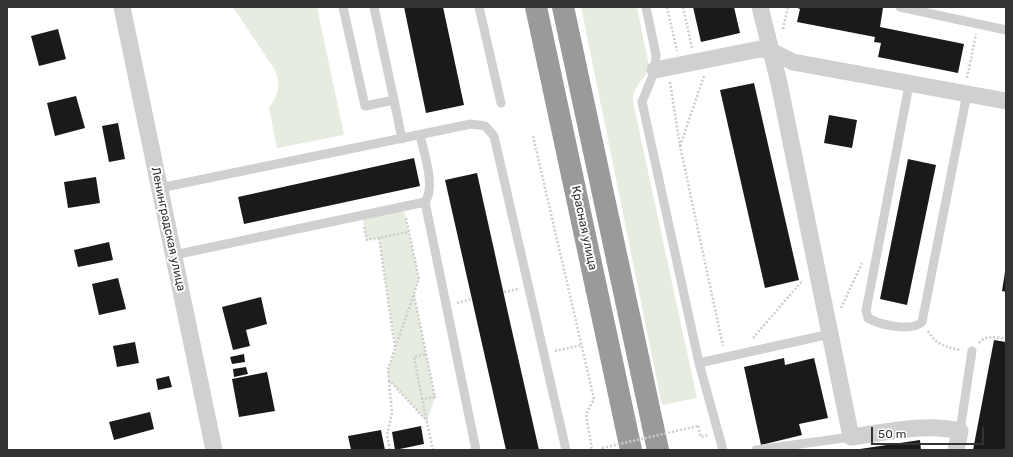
<!DOCTYPE html>
<html>
<head>
<meta charset="utf-8">
<style>
  body { margin:0 }
  #map { position:relative; width:1013px; height:457px; overflow:hidden; background:#fff; font-family:Rubik,sans-serif }
  canvas { display:block }
  .frame { position:absolute; inset:0; border:8px solid #333; pointer-events:none }
  .scale { position:absolute; left:871px; top:427px; width:113px; height:18px; box-sizing:border-box; border:2px solid #333; border-top:0; padding-left:5px; font-size:12px; line-height:14px; white-space:nowrap; color:#333; -webkit-text-stroke:3px #fff; paint-order:stroke }
</style>
</head>
<body>
<div id="map">
<canvas width="1013" height="457"></canvas>
<div class="frame"></div>
<div class="scale">50 m</div>
</div>
<script>
const ctx = document.querySelector('canvas').getContext('2d');
ctx.lineJoin = 'round';
function fillPath(path, color) { ctx.fillStyle = color; ctx.fill(path, 'evenodd'); }
function trace(path, color, width, dash) { ctx.strokeStyle = color; ctx.lineWidth = width; ctx.lineCap = dash ? 'butt' : 'round'; ctx.setLineDash(dash || []); ctx.stroke(path); }
function label(font, color, halo, rows, align = 'center') {
  ctx.font = font + ' Rubik,sans-serif'; ctx.lineWidth = 4; ctx.setLineDash([]); ctx.textBaseline = 'middle'; ctx.strokeStyle = halo; ctx.fillStyle = color; for (const [text, x, y, turn = 0] of rows) {
    ctx.save(); ctx.translate(x, y); ctx.rotate((+turn || 0) * Math.PI / 180); ctx.textAlign = isNaN(turn) ? turn : align; if (halo) ctx.strokeText(text, 0, 0); ctx.fillText(text, 0, 0); ctx.restore();
  }
}
const green = new Path2D(`
  M233,7H317L344,135L277,148L269,108C279,92 281,88 275,70Z
  M581,7H637L649,66C646,81 632,84 633,102L697,398L662,405Z
  M403,206L419,279L414,294L435,397L427,421L389,380L388,369L396,349L379,238L367,240L362,215Z`);
const building = new Path2D(`
  M404,7H443L464,105L426,113Z
  M693,7H734L740,33L701,42Z
  M795,7L883,8L880,27L964,44L958,73L878,57L881,43L874,42L875,37L797,22L800,9Z
  M58,29L66,59L39,66L31,36Z
  M754,83L799,280L765,288L720,90Z
  M76,96L85,128L55,136L47,103Z
  M829,115L857,120L852,148L824,143Z
  M118,123L125,159L109,162L102,126Z
  M414,158L420,186L244,224L238,197Z
  M908,159L936,165L907,305L880,299Z
  M477,173L510,322L539,450H506L445,180Z
  M96,177L100,203L68,208L64,182Z
  M109,242L113,260L78,267L74,250Z
  M1005,272H1006V292L1002,291Z
  M118,278L126,309L99,315L92,284Z
  M261,297L267,324L246,330L250,346L233,350L222,307Z
  M994,340L1006,342V443L1005,450H973Z
  M135,342L139,363L117,367L113,346Z
  M244,354L245,362L232,364L230,357Z
  M784,358L785,365L814,358L828,418L799,424L802,435L761,445L744,367Z
  M246,367L248,374L234,377L233,369Z
  M267,372L275,411L239,417L232,379Z
  M169,376L172,387L158,390L156,379Z
  M150,412L154,429L114,440L109,422Z
  M421,426L424,444L395,450L392,432Z
  M381,430L385,450H351L348,436Z
  M920,440L921,450H860V449Z`);
const path = new Path2D(`
  M667,7L677,51
  M683,7L692,48
  M783,29L788,7
  M967,78L976,34
  M670,82L680,146L723,346
  M533,136L594,399L586,414L592,450
  M680,146L704,76
  M406,218L419,279L388,369L389,380L427,421
  M364,227L367,240L409,232
  M379,238L395,348
  M504,292L518,289
  M414,295L435,397L422,399L433,450
  M457,303L472,299
  M841,308L862,263
  M928,331C936,345 946,347 960,350
  M753,338L803,280
  M979,343C985,335 997,337 1006,339
  M555,351L582,345
  M389,381L392,413L387,435L390,450
  M422,399L414,357L426,354
  M698,426L701,437L708,435
  M602,448L603,450`);
const lane = new Path2D(`
  M343,7L365,106L394,100L374,7
  M479,7L501,103
  M646,7L656,55L655,70L642,102L699,363L723,450
  M900,7L1006,30
  M909,85L866,311L868,318C880,325 911,332 922,322L967,94
  M394,100L402,139
  M420,135C424,154 436,186 425,202L476,450
  M160,188L471,124L485,126L494,136L566,450
  M174,255L425,202
  M699,363L830,334
  M960,431L972,351
  M756,450L851,437`);
const street = new Path2D(`
  M122,7L214,450
  M760,7L779,83L851,437C888,432 924,423 960,431L956,450
  M655,70L760,49L771,51L793,62L1006,101`);
const highway = new Path2D(`
  M536,7L631,450
  M563,7L658,450`);
const pathBridge = new Path2D(`
  M602,448L698,426`);
const streetNames = [
  ["Красная улица",584,228,78],
  ["Ленинградская улица",168,229,78]
];
fillPath(green, '#e6ecdf');
fillPath(building, '#1a1a1a');
trace(path, '#cdcdcd', 2.5, [2, 2]);
trace(lane, '#d0d0d0', 9);
trace(street, '#d0d0d0', 17);
trace(highway, '#9a9a9a', 22);
trace(pathBridge, '#cdcdcd', 2.5, [2, 2]);
label('12px', '#333', '#fff', streetNames);
</script>
</body>
</html>
